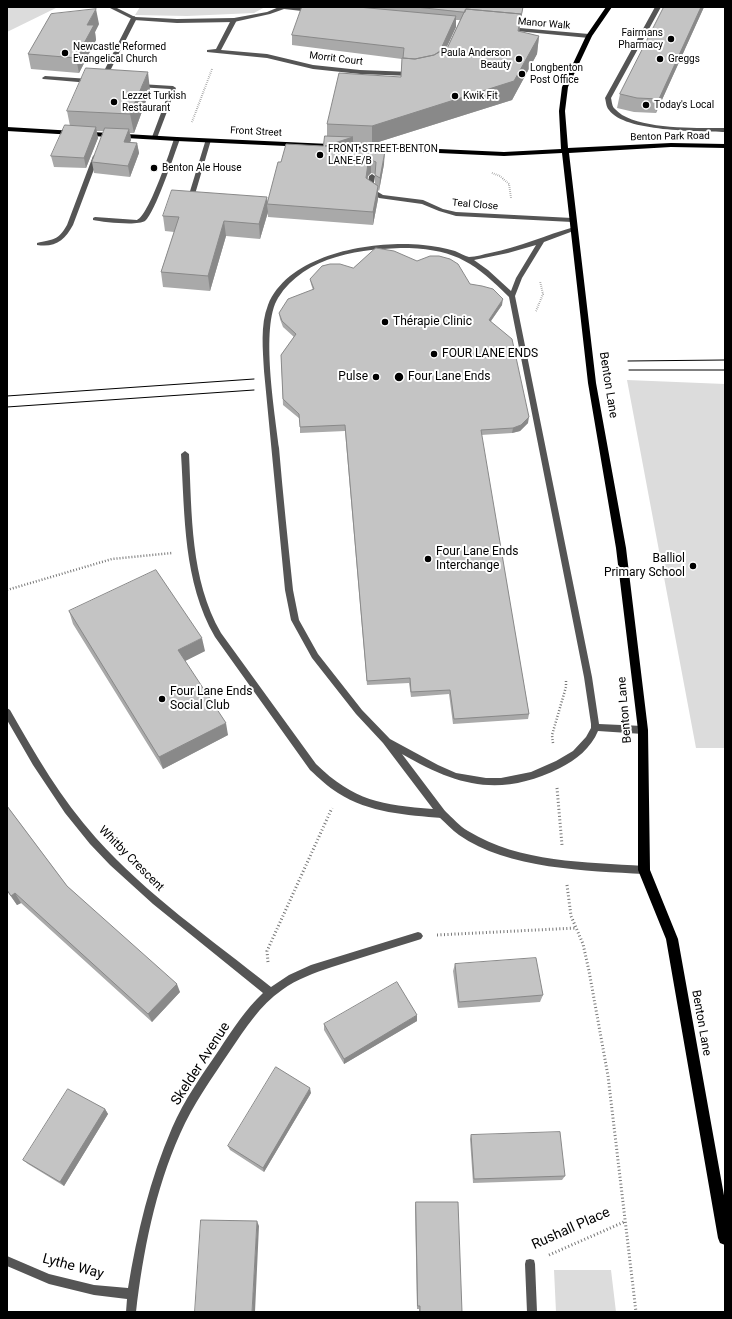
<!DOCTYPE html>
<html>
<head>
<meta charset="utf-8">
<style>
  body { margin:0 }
  #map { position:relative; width:732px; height:1319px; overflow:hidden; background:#fff; font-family:Roboto,sans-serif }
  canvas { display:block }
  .frame { position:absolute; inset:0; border:8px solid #000; pointer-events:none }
</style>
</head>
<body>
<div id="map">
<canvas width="732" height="1319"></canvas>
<div class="frame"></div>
</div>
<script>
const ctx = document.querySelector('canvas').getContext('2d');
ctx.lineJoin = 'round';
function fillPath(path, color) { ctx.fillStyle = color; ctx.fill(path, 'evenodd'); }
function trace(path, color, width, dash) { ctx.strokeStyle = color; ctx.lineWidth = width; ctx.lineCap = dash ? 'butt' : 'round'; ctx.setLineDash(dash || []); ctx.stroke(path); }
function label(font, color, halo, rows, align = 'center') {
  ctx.font = font + ' Roboto,sans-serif'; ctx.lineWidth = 4; ctx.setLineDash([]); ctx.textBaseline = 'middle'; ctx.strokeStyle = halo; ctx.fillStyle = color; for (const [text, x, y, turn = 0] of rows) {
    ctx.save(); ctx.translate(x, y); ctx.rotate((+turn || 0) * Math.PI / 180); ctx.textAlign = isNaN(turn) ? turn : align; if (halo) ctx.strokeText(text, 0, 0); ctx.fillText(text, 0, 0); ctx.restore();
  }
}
const green = new Path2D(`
  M7,7H58L7,32Z
  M140,7H265L254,13L187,16L135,15Z
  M627,380L725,384V748H696Z
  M554,1270H611L616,1312H556Z`);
const pathFar2 = new Path2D(`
  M192,122L212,69
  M492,173L500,176L509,184L511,198
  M536,311L543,294L540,281`);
const pathFar1 = new Path2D(`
  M7,590L112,559L172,553
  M553,743L552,735L566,687V680`);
const path = new Path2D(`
  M557,788L562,845
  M567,885L571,916L583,944L589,971L608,1076L636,1312
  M437,935L576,928
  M268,962L267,951L332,808
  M549,1255L624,1222`);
const lane = new Path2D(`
  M655,7H661L611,98C612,102 612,107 615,109C633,130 698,128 725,128V132C699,131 624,132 609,110C606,107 606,101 605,98Z
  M134,16L137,18L111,69L106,70L105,69L131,18Z
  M234,18L237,20L221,50L267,54L313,65L360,70L411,72L414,74L411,76L360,74L313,69L267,58L207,52V50L216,49L231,20Z
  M45,76L90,79L93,81L90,83L43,79L42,78Z
  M140,84L173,86L176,88L157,138L152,137L170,89L138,87V85Z
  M177,137L180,139C174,155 155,213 145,221C138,226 102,222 93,220V218L95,217L137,220C149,215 169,154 174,139Z
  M206,139L211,140L193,201L190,203L188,202L187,201Z
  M96,154L99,156L73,225C65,240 55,248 37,245V243C53,239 58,241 67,225L93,156Z
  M372,174L375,176L373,189L383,195L423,200L443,209L456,212L572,218L575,220L572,222L456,216L439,211L422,204L379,198L367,190L369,176Z
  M574,227L576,228V230L544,242L522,278L515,296L592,677L599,724L643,726L646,727L647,730L646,733L643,734L598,731C591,748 576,760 560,768C500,798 457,786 402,754L445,811L446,814L445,817L442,818C407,815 369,813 338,793C328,787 319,778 310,770L215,637C183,581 185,517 181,454L185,451L189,454C192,514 190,579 221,633L316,764C354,801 382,805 433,809L383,743L356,714L312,658L291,620L285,590L264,371C263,350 260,325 268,305C289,253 374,240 423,245C434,246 445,248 455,251C460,253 465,256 469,257C476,257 484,254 490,253C520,247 546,235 574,227ZM536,245L516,278L511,291L488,270L474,260L508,253ZM409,248C457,250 476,264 509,297L584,677L591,724V728L586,737L573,751L556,761L531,772L501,778H486L456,773L438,765L390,739L362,710L318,654L299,620L293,590C288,543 283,495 279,448C275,413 260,327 278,298C305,255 363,248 409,248Z`);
const street = new Path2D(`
  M108,7H115L135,17L177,19L234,18L267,12L279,7H297L311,8L314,10L311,12L284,9L270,14L234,22L177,23L134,20Z
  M508,27L589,34L592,36L589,38L506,30L505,29Z
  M7,708L10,710C35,754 61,799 96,838C147,895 211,939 271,987L289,975L311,965L418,932L421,933L423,936L421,939L418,940C389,949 360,958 332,967C314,973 297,979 282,990C260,1005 245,1029 230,1051C212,1078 193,1104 180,1134C155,1190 143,1252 136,1312H126L127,1299L94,1295L49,1284L7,1266V1256L49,1274L94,1285L128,1288C137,1233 150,1179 172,1128C184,1100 202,1075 219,1050C232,1030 246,1009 263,993L153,904L110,865L90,844L65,813L33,765L7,720Z
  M442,810L445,811C453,818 459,826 468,831C520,863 586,862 644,866L647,867L648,870L647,873L644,874C588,871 507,869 459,835C452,830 446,823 439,817L438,814L439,811Z
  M530,1259L534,1260L535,1264L537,1312H527L525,1264L526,1260Z`);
const primary = new Path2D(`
  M606,7H612L592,36L568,87L565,111L568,148L671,143L725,144V148L671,147L569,153L596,383L626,548L648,730L650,870L678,939L725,1201V1245L720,1243L718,1238L666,939L638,870V730L616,548L588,383L562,153L504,156L177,141L7,131V127L177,137L504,152L561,149L559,111L562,87L586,36Z`);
const tram = new Path2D(`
  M628,361L725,360
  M629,370H725
  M7,396L254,379
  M7,407L254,390`);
const wall = new Path2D(`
  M302,7H523L519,32L539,36L537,54L512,100L372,144H353V148L384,164L379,191L378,190V199L373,225L268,217L267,204L281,162L323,146L327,136V124L401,77L402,59L292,45V35ZM456,20H460L447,48H446L456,27ZM371,173L375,174V184L367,179L368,176Z
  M664,7H704L656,113L634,112L617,108L620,94Z
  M99,24L95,32L96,40L79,73L31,69L28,54Z
  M150,90L134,133H130L131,140L130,142L137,143L139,153L130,177L94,173L92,162L104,131H96L98,138L86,168L54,167L51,156L70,126L67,111Z
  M267,197L268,212L260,239L226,236L210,291L163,287L161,272L174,232L165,231L163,216Z
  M353,268L470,284L502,305L491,321L528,423L520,431L512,433L481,435L529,714L528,719L453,724L449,694L411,697L409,683L367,685L345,431L300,433V419L283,405L281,355L294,337L283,327L280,319L279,313L313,290L311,284L310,279Z
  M69,611L205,651L185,661L228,735L163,769L73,624Z
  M7,806L67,886L180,992L152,1022L21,903L17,905L7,891Z
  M455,964L543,995L540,1002L458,1008L453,971Z
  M417,1021L344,1064L324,1030V1024Z
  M311,1093L264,1172L230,1150L228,1146Z
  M105,1109L108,1114L64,1186L28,1164L23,1160Z
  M471,1135L565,1176L562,1180L473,1183L470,1139Z
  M416,1202L462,1312H419V1309H417L415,1206Z`);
const shadedWall = new Path2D(`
  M701,7H704L656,113L659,99Z
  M96,9L99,24L95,32L96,40L79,73L76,58L87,25Z
  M521,14L519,33L518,31Z
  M456,16V27L440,62L428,69Z
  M539,36L537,54L512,100L372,144V126Z
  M148,72L150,90L134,133L130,114Z
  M96,127L98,138L86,168L84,158Z
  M129,129L131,140L126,152L124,142Z
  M353,137V151L325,146Z
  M137,143L139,153L130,177L128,166Z
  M385,151L384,164L379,191L380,178Z
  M371,160V173L368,176L366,191V178L368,163Z
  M378,186V199L373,225V212Z
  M267,197L268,212L260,239L259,224Z
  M224,221L226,236L210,291L208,276Z
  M503,299L502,305L488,325L489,320Z
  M529,417L528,423L520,431L512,433L513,428Z
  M202,638L205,651L181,663L178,650Z
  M226,723L228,735L163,769L159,757Z
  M15,893L21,903L17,905L11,896Z
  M177,984L180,992L152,1022L148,1014Z
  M417,1015V1021L344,1064V1059Z
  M310,1088L311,1093L264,1172L263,1168Z
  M105,1109L108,1114L64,1186L60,1182Z
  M257,1221L259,1226L255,1312H252Z`);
const building = new Path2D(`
  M302,7H358L456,16L440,51L434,55L415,59L403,58L404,48L292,35Z
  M416,7H523L521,17H520L521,14L466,9L465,12Z
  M664,7H701L659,99L637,98L620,94Z
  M96,9L87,25H94L76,58L28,54L51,14Z
  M466,9L521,14L518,31L539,36L514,81L372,126L327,124L339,73L401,77L402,58L415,59L434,55L447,48Z
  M86,68L148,72L130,114L67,111Z
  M65,125L96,127L84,158L51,156Z
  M105,128L129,129L124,142L137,143L128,166L92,162Z
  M325,136L353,137L325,146L372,150L375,154L381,150L385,151L380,178L375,175L376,162L371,160L368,163L366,178L378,186L373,212L267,204L278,162H281L286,144L323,146Z
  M172,190L267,197L259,224L224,221L208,276L161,272L179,217L163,216Z
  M376,248L394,251L417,261L430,256H439L450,259L458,264L470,284L482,286L493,289L503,299L489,320L512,339L529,417L521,425L513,428L481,430L529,714L454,719L450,690L411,692L410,678L367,681L345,425L300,427L299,414L283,399L281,355L296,334L282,321L279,313L288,299L314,289L310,279L322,266L330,264H340L353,268Z
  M156,570L202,638L178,650L226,723L159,757L69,611Z
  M7,806L67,886L177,984L148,1014L15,893L11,896L7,890Z
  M536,958L543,995L459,1002L455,964Z
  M397,982L417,1015L344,1059L324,1024Z
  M276,1067L310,1088L263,1168L228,1146Z
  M68,1089L105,1109L60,1182L23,1160Z
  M560,1132L565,1176L474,1179L471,1135Z
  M416,1202H458L462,1312H420V1306H418Z
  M201,1220L257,1221L252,1312H195Z`);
const markers = [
  [671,39,4,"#000"],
  [65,53,4,"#000"],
  [519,59,4,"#000"],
  [660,59,4,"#000"],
  [522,74,4,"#000"],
  [455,96,4,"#000"],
  [114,102,4,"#000"],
  [646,105,4,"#000"],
  [320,155,4,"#000"],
  [154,168,4,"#000"],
  [385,322,4,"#000"],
  [434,354,4,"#000"],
  [376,377,4,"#000"],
  [399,377,5,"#000"],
  [428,559,4,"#000"],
  [693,566,4,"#000"],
  [162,699,4,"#000"]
];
const farStreetnames = [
  ["Manor Walk",544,24,5],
  ["Morrit Court",336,59,7],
  ["Front Street",256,132,3],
  ["Benton Park Road",670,137,-1],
  ["Teal Close",475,205,5]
];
const farPoinames = [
  ["Fairmans",663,33,"right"],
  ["Pharmacy",663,45,"right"],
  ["Newcastle Reformed",73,47],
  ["Evangelical Church",73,59],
  ["Paula Anderson",511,53,"right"],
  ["Beauty",511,65,"right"],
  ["Greggs",668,59],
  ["Longbenton",530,68],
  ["Post Office",530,80],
  ["Lezzet Turkish",122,96],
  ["Restaurant",122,108],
  ["Kwik Fit",463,96],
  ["Today's Local",654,105],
  ["FRONT STREET-BENTON",328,149],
  ["LANE-E/B",328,161],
  ["Benton Ale House",162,168]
];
const poiNames = [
  ["Thérapie Clinic",393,322],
  ["FOUR LANE ENDS",442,354],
  ["Pulse",368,377,"right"],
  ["Four Lane Ends",408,377],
  ["Four Lane Ends",436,552],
  ["Interchange",436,566],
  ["Balliol",685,559,"right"],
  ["Primary School",685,573,"right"],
  ["Four Lane Ends",170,692],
  ["Social Club",170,706]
];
const streetNames = [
  ["Benton Lane",608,385,81],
  ["Benton Lane",625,710,-95],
  ["Whitby Crescent",131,859,45],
  ["Benton Lane",701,1023,80]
];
const nearStreetnames = [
  ["Skelder Avenue",201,1064,-57],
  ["Rushall Place",571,1229,-24],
  ["Lythe Way",73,1267,15]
];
fillPath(green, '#dcdcdc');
trace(pathFar2, '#777', 2, [0.5, 1.5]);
trace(pathFar1, '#777', 2.5, [1, 2]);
trace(path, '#777', 3, [1, 2.5]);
fillPath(lane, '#555');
fillPath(street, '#555');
fillPath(primary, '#000');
trace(tram, '#000', 1);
fillPath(wall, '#a9a9a9');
fillPath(shadedWall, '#898989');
fillPath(building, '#c4c4c4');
trace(building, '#898989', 1);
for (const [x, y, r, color] of markers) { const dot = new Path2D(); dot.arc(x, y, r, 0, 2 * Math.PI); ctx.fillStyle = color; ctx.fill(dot); trace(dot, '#fff', 1.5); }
label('10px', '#000', '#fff', farStreetnames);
label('10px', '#000', '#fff', farPoinames, 'left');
label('12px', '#000', '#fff', poiNames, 'left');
label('12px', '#000', '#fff', streetNames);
label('14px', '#000', '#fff', nearStreetnames);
</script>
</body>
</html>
